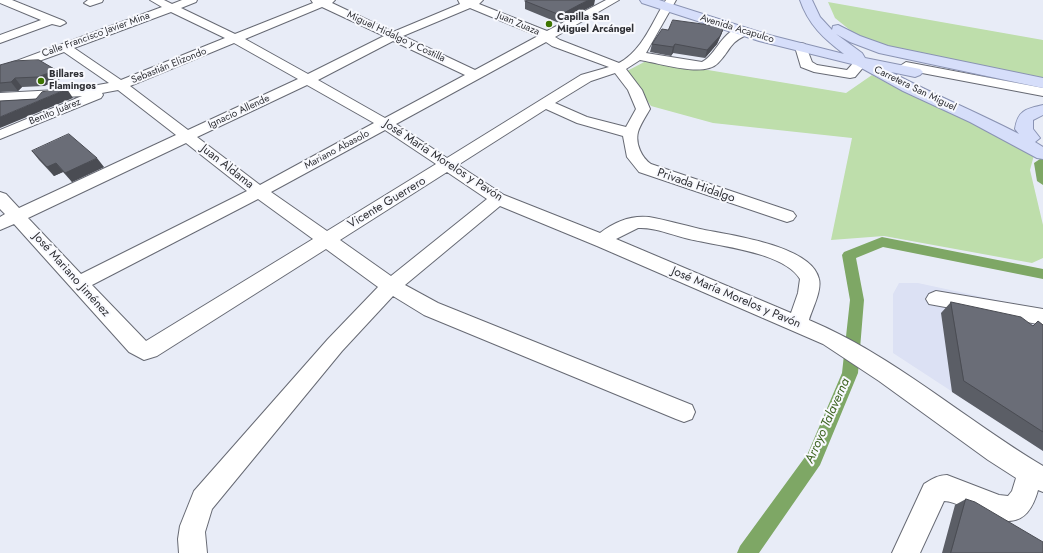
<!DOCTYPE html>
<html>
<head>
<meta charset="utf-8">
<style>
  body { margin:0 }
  canvas { display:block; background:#e8ecf7 }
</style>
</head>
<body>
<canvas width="1043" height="553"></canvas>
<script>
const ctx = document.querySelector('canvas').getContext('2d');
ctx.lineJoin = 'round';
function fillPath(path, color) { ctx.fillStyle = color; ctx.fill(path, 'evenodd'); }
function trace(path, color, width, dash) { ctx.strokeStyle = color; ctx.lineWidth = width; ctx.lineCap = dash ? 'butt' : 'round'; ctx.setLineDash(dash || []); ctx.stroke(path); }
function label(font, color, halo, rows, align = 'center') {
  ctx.font = font + ' Jost,sans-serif'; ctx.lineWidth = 4; ctx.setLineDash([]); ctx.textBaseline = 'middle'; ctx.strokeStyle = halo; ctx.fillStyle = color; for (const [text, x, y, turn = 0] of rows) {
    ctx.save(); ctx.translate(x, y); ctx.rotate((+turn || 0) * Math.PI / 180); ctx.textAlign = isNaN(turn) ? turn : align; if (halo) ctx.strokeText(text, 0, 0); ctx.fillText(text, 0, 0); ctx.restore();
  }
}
const built = new Path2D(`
  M899,283H918L1043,310V451L893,353V294Z`);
const green = new Path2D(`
  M828,2L1043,40V79L896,50L861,39L835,18Z
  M648,60L846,93L872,75L898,89L941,106L1034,155L1030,170L1043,225V258L1032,263L884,236L831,240L852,138L713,123L651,106L627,71Z`);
const canal = new Path2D(`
  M1043,157V185L1037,181L1034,163Z
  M882,237L1043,269V279L883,247L856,258L864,300L858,373L820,465L759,553H737L740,546L808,453L842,373L850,300L842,255L844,252Z`);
const minor = new Path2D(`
  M0,0H12L64,21L66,23L60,26L52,24L0,43V35L41,20L0,3Z
  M103,0L102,2L90,6L84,3L88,0Z
  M150,0H164L172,4L182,0H197L196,2L181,8L235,34L313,3L311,0H335L332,3L393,32L460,4L458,0H483L479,4L547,31L606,0H619L555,37L560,40L619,63C643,50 652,22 666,0H676L646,53L702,62C717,55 724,24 746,29L748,32L746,35C728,44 731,50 718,63C704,78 659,63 640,60L626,69L642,90L650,109C646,116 640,125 638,132C635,144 642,158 651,164L793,212L796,216L793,220L787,222L781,220L639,172L627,157L623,136L577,123L546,109L458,165L504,195L600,233C614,222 631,215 649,217C666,220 683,225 700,229C728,235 812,245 819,279C822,291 812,309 809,320C893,355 964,419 1043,466V492L1038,490C1025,538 995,519 962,506C956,504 950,501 944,501L920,553H892L924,484C932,479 938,475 947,475L999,495L1008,496L1012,491L1016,478L988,460L879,381L823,344L597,246L500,206L405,285L438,303L692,405L695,412L692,419L684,422L676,419L424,315L393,296L342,351L212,509L205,532L207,553H179L178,539L180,526L194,491L328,339L378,287L326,249L157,356L144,360L129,352L14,224L0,230V217L5,214L0,209V192L6,194L19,208L176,135L118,90L102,93L103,95L101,98L0,139V130L82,96L0,101V93L76,89L109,83L64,52L0,75V67L162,7ZM322,7L384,36L308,74L245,39ZM470,8L538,36L475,70L403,36ZM171,12L225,38L121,80L74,48ZM393,41L465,75L385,118L318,80ZM546,42L552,46L609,67L581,75L447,158L396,124ZM234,43L298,79L188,130L130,86ZM615,73L628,90L636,109L626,127L587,117L555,103L591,81ZM307,85L374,123L260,185L197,137ZM385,130L436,164L327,231L271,192ZM186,143L247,191L81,274L28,218ZM447,172L487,199L391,276L340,240ZM258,199L313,239L146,341L92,285ZM638,228C655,227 672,235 689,239C718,246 784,252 800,279L798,293L791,313L616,239Z
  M801,43L805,44L812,62L817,65L847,70L855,61L860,60L866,64L855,77L850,78L814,72L801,67L795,47Z
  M906,62L1043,88V96L901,69L900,66Z
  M936,291L1043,309V325L929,304L926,299L929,294Z`);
const major = new Path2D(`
  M640,0H659L769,35L844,54C824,39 808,24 800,0H812L820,17L832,30L833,26L838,25L860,36L888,46L1043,78V88L879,53L850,42L836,34L862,53L865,58L920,69L923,72L920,75L915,77L891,72C932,94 977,112 1019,134L1015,129C1018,110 1026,109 1043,105V115L1033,120V129L1040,138L1035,142L1043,147V159L1037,158L970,122L903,91L856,65L759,41L642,3Z`);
const wall = new Path2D(`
  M525,1L594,5L559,23L525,9Z
  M724,27L721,35L717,44L705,58L673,53L671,56L650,52L652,44L668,30Z
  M0,65L62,78L44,86L22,87L18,91L0,92Z
  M32,151L104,167L72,182L63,172L54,176L39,160Z
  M951,302L1033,326L1038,321L1043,325V451L952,392L941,313Z
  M966,499L1043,553H942L955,505Z`);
const shadedWall = new Path2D(`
  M588,0H595L594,5L559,23L560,15Z
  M724,27L721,35L717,44L705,58L707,50Z
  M675,44L673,53L671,56L673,47Z
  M56,70L62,78L44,86L38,77Z
  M15,78L22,87L18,91L11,82Z
  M67,89L73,98L0,128V117Z
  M97,158L104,167L72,182L65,173Z
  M56,163L63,172L54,176L47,167Z`);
const building = new Path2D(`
  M526,0H588L560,15L525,1Z
  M673,20L724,27L720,36L707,50L675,44L673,47L652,44L662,29L668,30Z
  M39,60L56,70L38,77L15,78L11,82L0,83V65L14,61Z
  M67,89L0,117V101L36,99L42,92Z
  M69,134L97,158L65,173L56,163L47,167L32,151Z
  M951,302L1021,317L1033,326L1038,321L1043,325V432L964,381Z
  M966,499L975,502L1043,542V553H951Z`);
const markers = [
  [549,24,4,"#3d7400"],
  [41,81,4,"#3d7400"]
];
const farPoinames = [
  ["Capilla San",557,18],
  ["Miguel Arcángel",557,30],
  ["Billares",49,75],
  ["Flamingos",49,87]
];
const farStreetnames = [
  ["Juan Zuaza",518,24,23],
  ["Avenida Acapulco",737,29,17],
  ["Calle Francisco Javier Mina",96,35,-20],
  ["Miguel Hidalgo y Costilla",396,37,25],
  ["Sebastián Elizondo",169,66,-22],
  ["Carretera San Miguel",915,89,26],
  ["Benito Juárez",55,112,-22],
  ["Ignacio Allende",239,112,-25],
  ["Mariano Abasolo",337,150,-28]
];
const streetNames = [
  ["José María Morelos y Pavón",443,161,33],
  ["Juan Aldama",227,167,38],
  ["Privada Hidalgo",696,186,19],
  ["Vicente Guerrero",387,203,-31],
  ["José Mariano Jiménez",71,275,48],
  ["José María Morelos y Pavón",736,298,23]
];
const waterNames = [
  ["Arroyo Talaverna",828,421,-66]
];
fillPath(built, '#dce1f4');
fillPath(green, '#bedeab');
fillPath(canal, '#7ea765');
trace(minor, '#676a74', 2);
trace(major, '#8a93b3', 2);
fillPath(minor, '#fff');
fillPath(major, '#d6defa');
fillPath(wall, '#5b5e66');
fillPath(shadedWall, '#4a4c53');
fillPath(building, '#6a6d77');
trace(building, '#4a4c53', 1);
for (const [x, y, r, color] of markers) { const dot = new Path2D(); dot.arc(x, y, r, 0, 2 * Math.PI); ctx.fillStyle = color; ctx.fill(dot); trace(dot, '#f8f9fe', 1.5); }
label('bold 10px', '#2f3035', '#f8f9fe', farPoinames, 'left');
label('10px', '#2f3035', '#f8f9fe', farStreetnames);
label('12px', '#2f3035', '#f8f9fe', streetNames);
label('italic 13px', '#3b621e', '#f8f9fe', waterNames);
</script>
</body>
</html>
